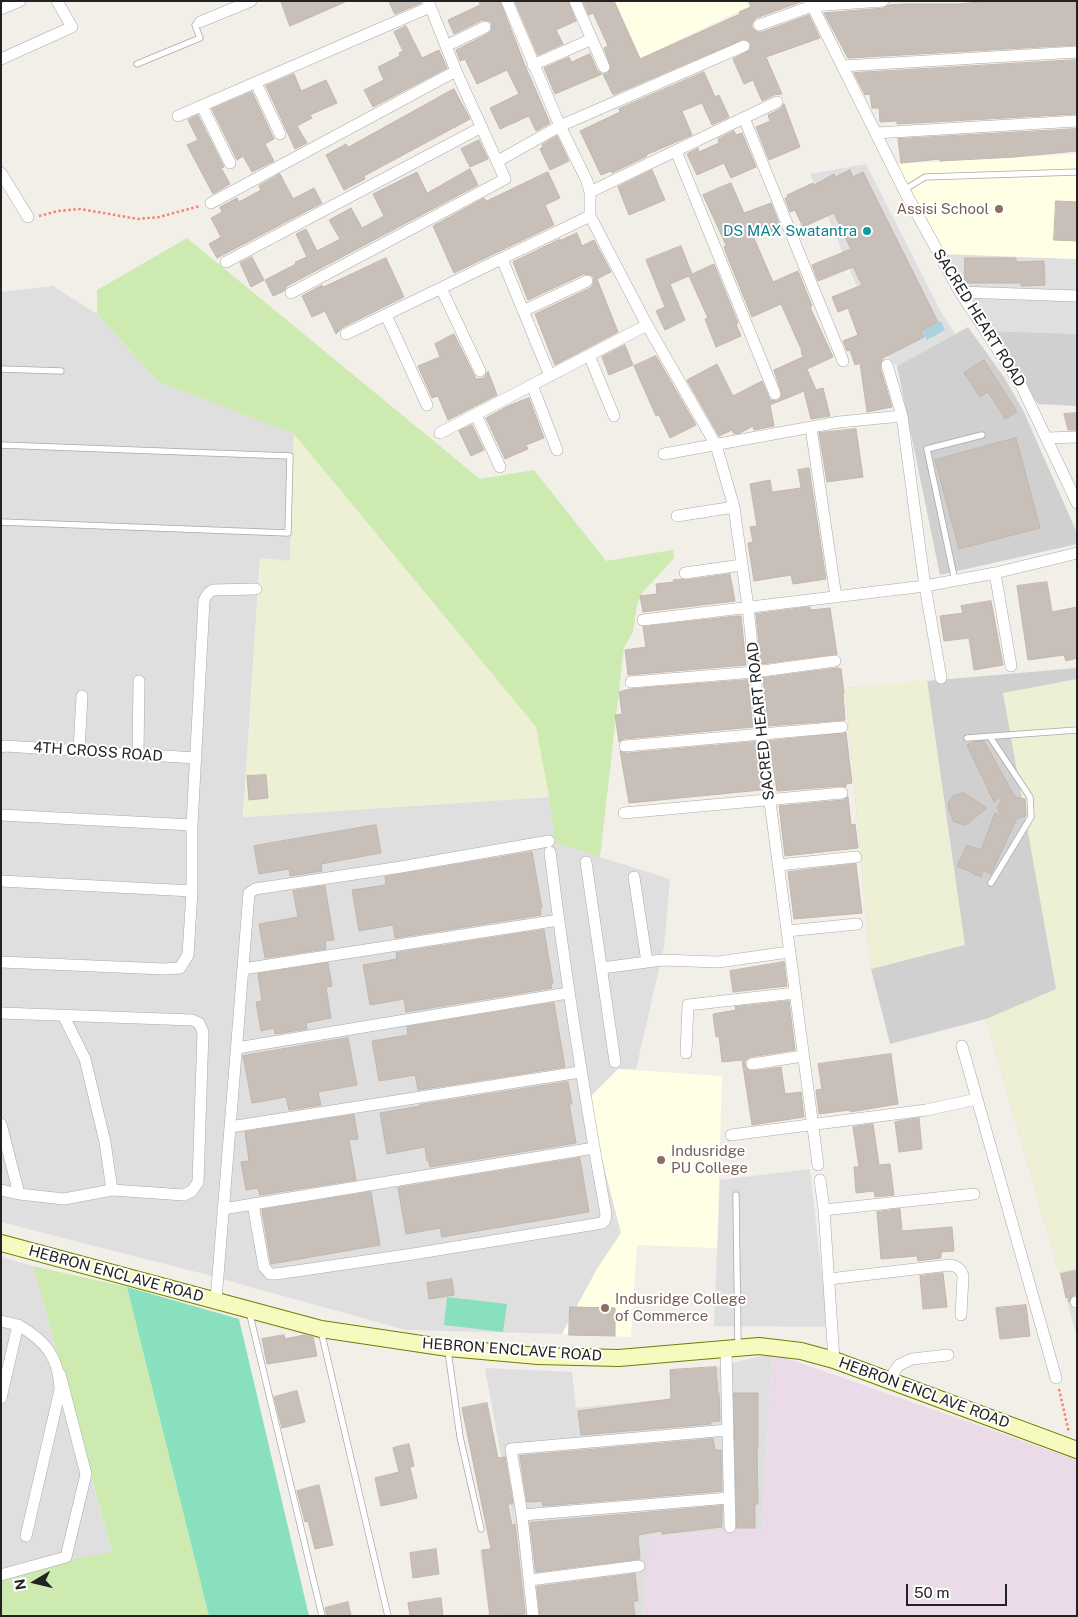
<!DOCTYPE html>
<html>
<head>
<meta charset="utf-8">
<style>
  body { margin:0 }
  #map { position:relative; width:1078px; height:1617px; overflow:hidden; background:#f2efe9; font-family:"Public Sans",sans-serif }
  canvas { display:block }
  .frame { position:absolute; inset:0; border:2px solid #222; pointer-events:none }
  .north { position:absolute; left:10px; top:1557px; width:50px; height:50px; -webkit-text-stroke:4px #fff; paint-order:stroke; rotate:261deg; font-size:14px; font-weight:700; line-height:20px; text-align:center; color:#222 }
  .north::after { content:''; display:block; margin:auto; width:18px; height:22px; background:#222; clip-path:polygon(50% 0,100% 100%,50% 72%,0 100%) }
  .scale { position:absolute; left:906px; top:1584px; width:101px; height:22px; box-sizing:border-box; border:2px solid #222; border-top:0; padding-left:6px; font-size:15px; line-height:18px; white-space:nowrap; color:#222; -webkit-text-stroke:4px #fff; paint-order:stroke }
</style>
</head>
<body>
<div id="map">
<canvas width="1078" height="1617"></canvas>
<div class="frame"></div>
<div class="north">N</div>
<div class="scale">50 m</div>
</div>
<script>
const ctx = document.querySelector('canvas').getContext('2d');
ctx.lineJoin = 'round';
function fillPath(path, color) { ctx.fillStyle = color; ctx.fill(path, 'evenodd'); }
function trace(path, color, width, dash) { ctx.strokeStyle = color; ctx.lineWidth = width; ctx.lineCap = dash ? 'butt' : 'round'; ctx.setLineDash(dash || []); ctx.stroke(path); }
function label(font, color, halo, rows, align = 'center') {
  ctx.font = font + ' "Public Sans",sans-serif'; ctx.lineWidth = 4; ctx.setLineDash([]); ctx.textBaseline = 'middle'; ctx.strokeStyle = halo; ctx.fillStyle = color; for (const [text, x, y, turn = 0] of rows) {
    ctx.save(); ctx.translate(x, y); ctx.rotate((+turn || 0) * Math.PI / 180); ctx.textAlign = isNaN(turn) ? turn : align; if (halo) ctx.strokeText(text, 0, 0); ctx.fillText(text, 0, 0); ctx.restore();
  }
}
const residential = new Path2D(`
  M866,164L941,312L955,334L897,366L885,354L810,174Z
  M946,254L1077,259V334L989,331Z
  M53,286L97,314L159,382L294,434L290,562L260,558L243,817L549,797L555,843L670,879L664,947L636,1069H618L597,1139L621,1233L597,1269L562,1334L406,1330L204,1274L1,1222V292Z
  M810,1169L825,1305V1327L714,1326L720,1180Z
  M1,1257L33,1266L112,1553L1,1573Z
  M1077,1269V1338L1059,1272Z
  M772,1353L762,1529L651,1536L643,1616H489L480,1551L517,1544L485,1368L572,1372L576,1408L718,1394L717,1367Z`);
const industrial = new Path2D(`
  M772,1353L1077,1460V1616H643L650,1536L762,1529Z`);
const education = new Path2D(`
  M615,1H746L748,7L641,58Z
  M1077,154V259L946,254L895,164Z
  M618,1069L722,1076L717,1248L637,1245L631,1337L562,1334L597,1269L621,1233L597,1139L591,1096Z`);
const religious = new Path2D(`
  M968,327L1004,377L1024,412L1077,533V544L940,575L897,366Z
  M989,331L1077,334V406L1038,404Z
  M1077,668V1269L1059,1272L986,1019L890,1044L871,969L845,688Z`);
const farmland = new Path2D(`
  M294,434L536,727L549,797L243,817L260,558L290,561Z
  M1077,679V1269L1059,1272L986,1019L1056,989L1003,693Z
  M927,680L965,945L871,969L845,688Z`);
const grass = new Path2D(`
  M187,238L480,479L534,470L606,561L673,550L674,558L643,592L637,604L633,632L624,647L600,857L555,843L549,797L536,727L294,434L159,382L97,314V290Z
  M33,1266L127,1287L209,1616H1V1573L112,1552Z`);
const pitch = new Path2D(`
  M127,1287L239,1319L309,1616H209Z
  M447,1297L507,1304L503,1332L444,1325Z`);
const water = new Path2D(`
  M941,321L945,330L927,340L922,331Z`);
const building = new Path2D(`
  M281,1H345V2L290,26Z
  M389,1H421V3L395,14Z
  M479,1H500L526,68L550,123L536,131L529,116L500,129L490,108L519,94L507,70L477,84L465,59L460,61L456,50L489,33L491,31L492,24L489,21L482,20L454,34L448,20L480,5Z
  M515,1H568L576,21L556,30L563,44L538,55Z
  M583,1H614L640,59L740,14L739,12L751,7L749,1H803L756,18L752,23V28L757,32H762L809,15L820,38L766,57L782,94L774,95L762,101L753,80L744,84L733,59L750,50L751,43L744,39L613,95L603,74H607L611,68L604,48L608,46L594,15L593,13L589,15Z
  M988,1H1077V45L848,58L824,13L884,8L889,5L904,4H959Z
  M406,26L422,58L439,50L447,68L373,107L364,90L384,80L378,67L400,56L399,53L403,51L394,32Z
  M590,54L597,70L602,74L555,94L544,68L569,57L571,62Z
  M1077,60V114L897,124V121L880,122L879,108H872L870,94L865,95L854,73Z
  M704,72L715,97L719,95L729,117L712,125L702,103L682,111L692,135L646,155L647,156L612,173L611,171L601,175L580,131L620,112L619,109Z
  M294,74L301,91L326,80L337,103L310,115L312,118L297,126L307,143L295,149L266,86Z
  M454,89L470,119L364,176L365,179L344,190L326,155L346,144L348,147Z
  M252,92L274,139L265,144L274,161L252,172L243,156L237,160L212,109Z
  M784,104L800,147L769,160L756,127L770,121L768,115L780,109Z
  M198,115L224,167L221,168L230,184L213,194L187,145L198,140L188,120Z
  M1077,129V151L1014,157L940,161V159L901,163L898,139Z
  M734,131L736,135L742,133L756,167L731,178L724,163L697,175L687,154L698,148L699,152L719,143L718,139Z
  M557,136L569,161L550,170L540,149L543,147L542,145Z
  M479,140L488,159L470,167L461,149Z
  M470,169L478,185L287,286L284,291L273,296L265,280L296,264L295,262L307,257L296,234L306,229L317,251L340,239L329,220L351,208L362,228L384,216L373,194L417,172L427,193Z
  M652,170L665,200L629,215L618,187Z
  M850,170L853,177L863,172L938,322L921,331L924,337L883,358L880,367L892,407L867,412L860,363L855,365L850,350L847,351L843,341L858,335L848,308L838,312L832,297L862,285L853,267L818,281L812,265L851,249L834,213L803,227L795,210L790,212L785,198L788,197L787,195L813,183L814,185L834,174L835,177Z
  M548,172L560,198L545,205L554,225L454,273L433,226L484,198L486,201Z
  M280,174L293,199L314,188L322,203L217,258L209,244L221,237L211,218L222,212L220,207L237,198L239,202L261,190L259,186Z
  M731,183L744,213L771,203L781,228L754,238L773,282L798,271L812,306L810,307L833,357L807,369L816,390L823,388L830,416L811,419L804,391L770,405L774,426L754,430L753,426L740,433L734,434L732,430L719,436L687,380L717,364L733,396L762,381L770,400L777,401L782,395L774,370L803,357L801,351H802L781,304L752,317L728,258L724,247L726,245L703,195Z
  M1056,201L1077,202V241L1054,240Z
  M577,233L582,246L594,240L611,272L597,279L618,332L555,365L535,314L590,288L593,285L594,278L591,275L584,274L528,300L513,262L560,239L561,240Z
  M681,246L692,274L714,264L738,323L736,324L741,336L716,347L705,319L708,318L689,276L670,284L685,320L665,330L656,311L665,307L646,260Z
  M252,257L264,280L251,287L240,263Z
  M386,258L404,297L343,327L336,334L325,311L312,317L302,296L322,285L323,287Z
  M965,258H1016V262L1044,261L1045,285L1021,286V283H965Z
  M454,334L476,379L484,378L488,371L497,395L448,420L438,396L432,398L418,366L440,357L435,344Z
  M625,345L633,365L609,375L602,357Z
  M656,356L696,425L670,438L659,415L656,416L634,366Z
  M984,360L1017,412L1005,419L988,392L980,397L964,373Z
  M529,398L544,438L526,445L528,449L505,459L486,418L508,406Z
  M1077,413V430H1068L1064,414Z
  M472,425L484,450L471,456L459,431Z
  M856,429L863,477L827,482L819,433Z
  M1016,438L1040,528L959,549L935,460Z
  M809,468L826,579L793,584L791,575L754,581L748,543L753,542L750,527L757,526L750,484L770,480L772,492L801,488L798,470Z
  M730,574L735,601L643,612L640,596L657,594L656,584L674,582L673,580L681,579L686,580Z
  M1047,582L1052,612L1077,607V658L1066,661L1064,655L1028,660L1017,586Z
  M991,601L1003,665L974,670L969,638L944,641L940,616L963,613L961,606Z
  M810,607L811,610L830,608L837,654L761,664L756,614Z
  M737,616H741L746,665L628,675L625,650L646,647L643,627Z
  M838,668L841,669L844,693H843L845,720L768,726L763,678Z
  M748,680L753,727L624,739L619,742L615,715L622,714L619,692L630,689Z
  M846,733L852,783L846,784V787L841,786L777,791L769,741Z
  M984,741L1015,797L1025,799L1026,816L1017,818L991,874L983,871L981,877L957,866L967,845L981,850L995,813L1002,817L997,808L1003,795L994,802L967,745L974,742Z
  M755,742L761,790L629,803L620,751L626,753Z
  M266,775L268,798L249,800L247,776Z
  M964,793L987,808L966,825L954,822L949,811L948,803L954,795Z
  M848,797L851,825L855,824L858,848L785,856L779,806L843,800Z
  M376,825L381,853L321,864L322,871L290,876L289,869L259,874L254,846Z
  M532,852L542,908H540L541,915L395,938L393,925L359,931L352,890L386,885L385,877Z
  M856,864L862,913L794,919L788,872Z
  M325,886L334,940L325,941L326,949L265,958L259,924L298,917L293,891Z
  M544,930L553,983L551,984L552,988L406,1012L404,999L370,1005L363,965L397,959L396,953Z
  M784,962L787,986L733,992L730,971Z
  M328,963L332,986L326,987L331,1018L306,1023L307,1029L275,1034L274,1028L261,1031L256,1002L262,1001L258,974Z
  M789,1001L795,1050L750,1057L745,1061V1065L747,1069L753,1071L781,1067L785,1094L801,1092L804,1117L752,1125L742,1060L722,1062L719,1036L716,1037L713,1014L736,1010L735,1007Z
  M554,1003L565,1067L418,1090L415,1075L379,1081L372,1041L408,1035L407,1027Z
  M348,1038L357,1085L318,1092L321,1105L289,1110L286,1097L252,1103L243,1056Z
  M891,1054L898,1104L850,1112V1110L819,1114L816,1090L822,1089L818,1064Z
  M568,1082L572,1104H569L576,1143L430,1167L429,1161H427L425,1147L387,1154L380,1113L420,1106V1105Z
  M354,1115L358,1139L349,1140L356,1180L260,1195L258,1188L246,1190L241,1162L249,1161L245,1132Z
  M919,1118L922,1149L899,1152L895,1122Z
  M873,1124L879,1165L890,1164L894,1195L875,1197L874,1191L856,1193L854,1167H859L853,1127Z
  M580,1158L589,1212L442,1237L440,1228L406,1234L398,1188Z
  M371,1192L380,1245L271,1264L262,1210Z
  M900,1209L902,1231L952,1227L954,1251L941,1252V1258L918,1261L917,1256L881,1259L877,1212Z
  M1077,1271V1294L1072,1296L1069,1302L1068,1297L1066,1298L1061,1274Z
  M943,1273L947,1307L923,1309L920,1276Z
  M452,1279L454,1295L429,1299L427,1283Z
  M1026,1305L1030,1336L1000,1339L996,1308Z
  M570,1307L615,1308V1336L569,1335Z
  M284,1335L285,1339L304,1335L313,1337L317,1356L267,1364L262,1339Z
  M716,1367L718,1393H719L720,1421L710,1422L711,1424L581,1435L578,1411L671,1399L670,1370Z
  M297,1391L305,1422L282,1428L274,1397Z
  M734,1393H758V1447H757L758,1504H755V1528H737Z
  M487,1403L498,1458L505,1457L513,1504H508L512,1525L515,1524L525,1614L490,1616L482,1550L491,1549L462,1408Z
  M713,1439L715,1450H721L722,1491L543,1506L542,1501L527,1502L520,1456Z
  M409,1444L414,1466L410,1467L417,1498L381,1506L375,1478L399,1472L393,1448Z
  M319,1485L333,1545L315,1549L308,1521L305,1522L297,1491Z
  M722,1506V1527L662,1534L661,1531L638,1535L640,1559L536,1572L530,1523Z
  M436,1549L439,1574L413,1578L410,1553Z
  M635,1574L638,1601H633L635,1616H540L537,1587Z
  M441,1598L443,1616H410L408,1603Z
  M348,1602L351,1616H327L325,1608Z`);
const path = new Path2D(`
  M39,216L58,211L80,209L138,219L159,217L200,206
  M1059,1389L1069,1433`);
const lane = new Path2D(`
  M137,64L200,38L195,25L200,22
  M904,190L925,177L1077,172
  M1,369L61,371
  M1,445L290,456L288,533L1,522
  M955,581L927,449L982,435
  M990,737L1030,797L1031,817L991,883
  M967,738L1077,730
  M736,1195L738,1345
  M249,1311L322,1616
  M321,1331L388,1616
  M448,1351L460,1437L481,1529`);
const street = new Path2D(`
  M507,1L560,126L587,181L590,192V216L647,325L716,445L734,507L748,607L761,734L818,1165
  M575,1L604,67
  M810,1L904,190L960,292L1021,385L1077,503
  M1,9L20,1
  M200,22L251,1
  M759,25L812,6L883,1
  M446,46L485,27
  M1,59L72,27L57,1
  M533,65L592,39
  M842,66L1077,52
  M256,83L280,134
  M202,106L230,163
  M178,116L430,7
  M744,118L843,361
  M876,133L1077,121
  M676,151L775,394
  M498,161L560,126L744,46
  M1,173L28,217
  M590,192L777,102
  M211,203L456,71
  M502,259L550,376
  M226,262L482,127
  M441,288L480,371
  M960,292L1077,296
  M291,293L505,179L456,71L428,1
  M523,311L587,281
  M386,315L427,405
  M346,334L590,216
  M589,355L614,416
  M887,365L902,416L925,586L941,678
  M532,385L557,450
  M476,415L500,467
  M811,428L836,597
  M440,433L647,325
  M1047,438L1077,437
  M664,454L839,422L902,416
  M677,516L734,507
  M685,573L742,565
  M995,573L1011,666
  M643,620L925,586L995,573L1077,553
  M631,682L755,672L835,661
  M625,746L842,727
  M1,747L5,746L196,758
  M79,750L82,696
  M138,754L139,681
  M624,813L842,793
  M1,815L192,825
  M586,862L615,1062
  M778,865L856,857
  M634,877L647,962
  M1,881L192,891
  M787,931L857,924
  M1,962L164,969L180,968L188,955L192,891V825L204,601C206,595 208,592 213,590L256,589
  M602,968L662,960L718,962L789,952
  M243,969L559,920
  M1,1013L192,1020L199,1023L203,1032L198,1182L192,1191L184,1195L112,1190L64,1199L19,1194L1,1190
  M63,1015L85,1059L105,1142L112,1190
  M962,1046L1056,1378
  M237,1048L568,993
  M686,1053L688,1005L795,993
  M752,1064L803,1056
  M1,1124L19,1194
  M230,1127L580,1072
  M731,1135L926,1110L977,1099
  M820,1180L824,1210L834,1360
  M253,1204L264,1267L270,1274H276L413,1254L602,1223L605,1220L606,1214C584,1094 565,974 550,852
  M223,1209L594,1148
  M824,1210L974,1194
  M829,1279L950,1265C957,1266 961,1269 963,1276L961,1315
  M216,1300L249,893L255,889L401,867L549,841
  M1076,1302H1077
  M1,1321L18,1325L1,1398
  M18,1325C46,1341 59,1357 60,1390L26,1536
  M726,1349L730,1527
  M889,1380L899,1365L912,1359L948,1355
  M522,1515L511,1449L728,1430
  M1,1575L66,1557L86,1474L60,1374
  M530,1580L639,1566
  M533,1616L522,1515L729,1498`);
const secondary = new Path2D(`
  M1,1243L321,1329L448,1348L538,1356L619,1358L759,1346L801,1351L834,1360L1077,1450`);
const markers = [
  [999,209,5,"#8d6e63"],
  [867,231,5,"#0f9aa8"],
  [661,1160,5,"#8d6e63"],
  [605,1308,5,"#8d6e63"]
];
const educationNames = [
  ["Assisi School",989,209,"right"],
  ["Indusridge",671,1151],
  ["PU College",671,1168],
  ["Indusridge College",615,1299],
  ["of Commerce",615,1316]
];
const cultureNames = [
  ["DS MAX Swatantra",857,231]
];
const streetNames = [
  ["SACRED HEART ROAD",979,318,58],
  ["SACRED HEART ROAD",761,721,-96],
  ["4TH CROSS ROAD",98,752,4],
  ["HEBRON ENCLAVE ROAD",116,1274,15],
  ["HEBRON ENCLAVE ROAD",512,1350,4],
  ["HEBRON ENCLAVE ROAD",924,1393,20]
];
fillPath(residential, '#e0dfdf');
fillPath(industrial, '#ebdbe8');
fillPath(education, '#ffffe5');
fillPath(religious, '#d0d0d0');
fillPath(farmland, '#eef0d5');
fillPath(grass, '#cdebb0');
fillPath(pitch, '#88e0be');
fillPath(water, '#aad3df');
fillPath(building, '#c7bfb8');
trace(building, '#c4b6ab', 1);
trace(lane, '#a9a9a9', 7);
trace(street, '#a9a9a9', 12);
trace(secondary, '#707d05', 18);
trace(path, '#fa8072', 2.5, [2.5, 2.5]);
trace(lane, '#fff', 5.5);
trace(street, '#fff', 11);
trace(secondary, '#f7fabf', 16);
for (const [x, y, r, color] of markers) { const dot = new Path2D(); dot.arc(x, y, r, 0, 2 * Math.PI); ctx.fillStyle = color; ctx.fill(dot); trace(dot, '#fff', 2); }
label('15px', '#785e54', '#fff', educationNames, 'left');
label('15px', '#0d838f', '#fff', cultureNames, 'right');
label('15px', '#222', '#fff', streetNames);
</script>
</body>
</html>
